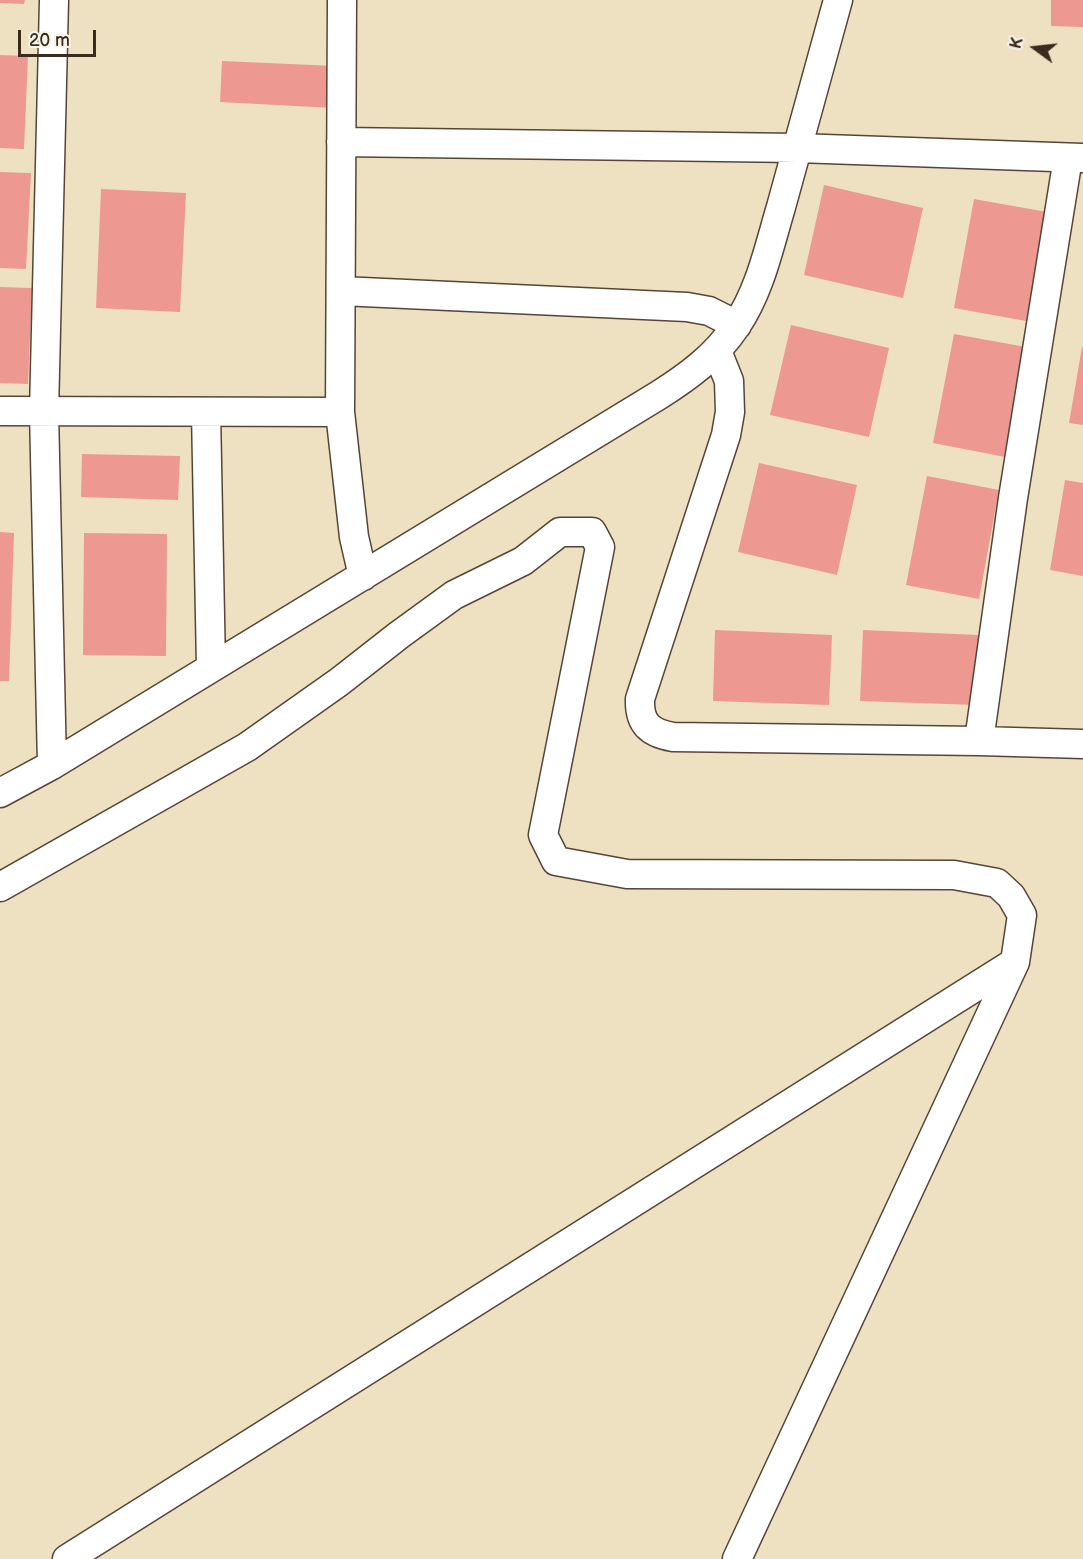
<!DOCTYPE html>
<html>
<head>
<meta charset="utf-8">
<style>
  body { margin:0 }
  #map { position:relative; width:1083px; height:1559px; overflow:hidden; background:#eee1c2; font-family:"Balsamiq Sans",sans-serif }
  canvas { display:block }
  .north { position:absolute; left:1005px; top:18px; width:60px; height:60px; -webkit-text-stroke:4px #f7f3e8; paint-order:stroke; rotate:285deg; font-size:16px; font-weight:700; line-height:24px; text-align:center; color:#3b2a1e }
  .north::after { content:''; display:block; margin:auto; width:21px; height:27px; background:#3b2a1e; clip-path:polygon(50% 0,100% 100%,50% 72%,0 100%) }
  .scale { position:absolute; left:18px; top:30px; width:78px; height:27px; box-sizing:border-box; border:3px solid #3b2a1e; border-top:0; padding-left:8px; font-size:18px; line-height:21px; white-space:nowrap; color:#3b2a1e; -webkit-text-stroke:4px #f7f3e8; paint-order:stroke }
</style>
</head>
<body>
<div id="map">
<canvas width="1083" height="1559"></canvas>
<div class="north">K</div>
<div class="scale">20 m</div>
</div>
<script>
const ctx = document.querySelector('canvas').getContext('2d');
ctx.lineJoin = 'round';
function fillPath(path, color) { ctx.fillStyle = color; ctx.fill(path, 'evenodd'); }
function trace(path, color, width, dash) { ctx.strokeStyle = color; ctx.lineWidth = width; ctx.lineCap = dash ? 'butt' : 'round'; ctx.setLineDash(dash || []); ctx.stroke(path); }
const building = new Path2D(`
  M0,0H25L24,4L0,3Z
  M1051,0H1083V27L1051,26Z
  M0,55L28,56L24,149L0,148Z
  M222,61L335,66L333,108L220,102Z
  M0,172L31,173L26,269L0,268Z
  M824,185L923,208L903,298L804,275Z
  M101,189L186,193L180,312L96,308Z
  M974,199L1047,212L1026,321L954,308Z
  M0,287L32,288L28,384L0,383Z
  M791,325L889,348L869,437L770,415Z
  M954,334L1026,347L1005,457L933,443Z
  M1082,347H1083V425L1069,423Z
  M82,454L180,456L178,500L81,497Z
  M759,463L857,485L837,575L738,552Z
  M927,476L999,490L979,599L906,585Z
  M1065,480L1083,483V576L1050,570Z
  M0,532L14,533L9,681H0Z
  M84,533L167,534L166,656L83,655Z
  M715,630L832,635L829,705L713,701Z
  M863,630L979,635L976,705L860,701Z`);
const minor = new Path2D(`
  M342,0L340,412L354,537L363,576
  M341,142L797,148L1083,158
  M341,291L687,307L709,311L737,325
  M717,351L729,381L730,412L726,435L640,699C639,724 650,733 673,737L979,741L1083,744
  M0,411L340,412
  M206,412L211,668
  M979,741L1013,498L1068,158
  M52,765L44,412L54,0
  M0,793L52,765L659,395C689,376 716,356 736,326C760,291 769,247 781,207C800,138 819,69 838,0
  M0,887L247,747L339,682L399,635L454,595L523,561L560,532H592L600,547L543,835L556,861L627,874L954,875L997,883L1011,896L1022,915L1015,962L737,1559
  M67,1559L1015,962`);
fillPath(building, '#ee9892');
trace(minor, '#564537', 31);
trace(minor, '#fff', 28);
</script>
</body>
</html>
